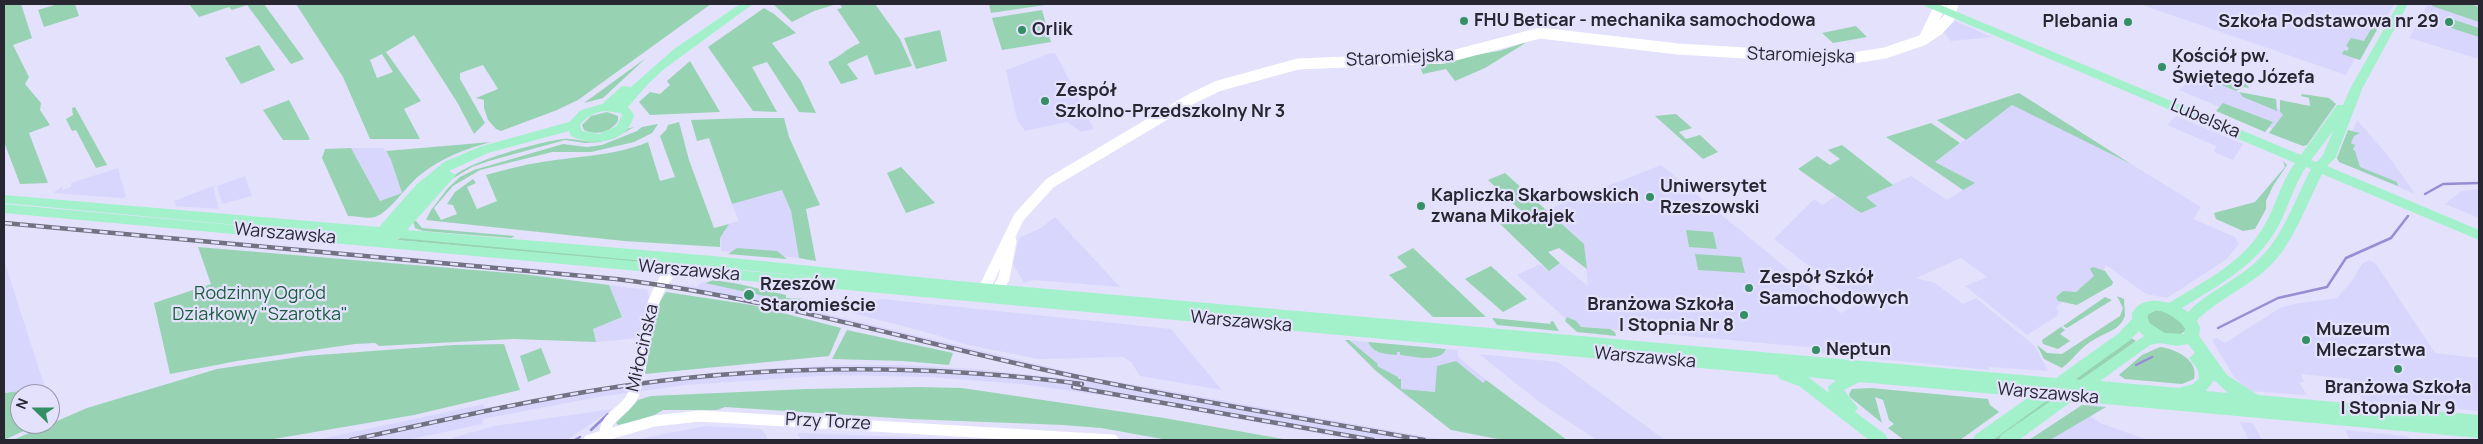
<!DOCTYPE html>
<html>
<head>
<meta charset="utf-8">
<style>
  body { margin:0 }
  #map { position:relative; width:2483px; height:444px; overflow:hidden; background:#e3e1fb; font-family:Manrope,sans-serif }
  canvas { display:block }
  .frame { position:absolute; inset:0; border:5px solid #272631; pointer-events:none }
  .north { position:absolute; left:10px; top:384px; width:50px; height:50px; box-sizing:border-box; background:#e3e1fb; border:1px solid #9896aa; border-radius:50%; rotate:292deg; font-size:14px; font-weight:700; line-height:20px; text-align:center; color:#272631 }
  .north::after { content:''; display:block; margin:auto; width:18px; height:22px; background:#358f64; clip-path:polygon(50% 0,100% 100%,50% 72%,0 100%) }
</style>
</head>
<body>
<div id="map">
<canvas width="2483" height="444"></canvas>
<div class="frame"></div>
<div class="north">N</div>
</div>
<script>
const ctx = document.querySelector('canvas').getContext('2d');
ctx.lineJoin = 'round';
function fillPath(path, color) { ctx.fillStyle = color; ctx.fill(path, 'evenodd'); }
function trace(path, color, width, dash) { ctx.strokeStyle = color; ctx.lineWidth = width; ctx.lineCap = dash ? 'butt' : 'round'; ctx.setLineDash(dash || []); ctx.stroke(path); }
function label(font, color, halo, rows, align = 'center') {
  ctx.font = font + ' Manrope,sans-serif'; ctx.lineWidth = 4.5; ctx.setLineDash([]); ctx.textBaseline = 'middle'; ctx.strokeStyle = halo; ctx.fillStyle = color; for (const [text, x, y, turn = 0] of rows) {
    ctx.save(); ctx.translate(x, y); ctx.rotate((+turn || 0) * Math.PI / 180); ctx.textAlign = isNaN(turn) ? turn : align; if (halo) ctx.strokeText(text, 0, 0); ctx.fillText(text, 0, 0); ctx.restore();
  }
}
const built = new Path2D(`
  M2139,4H2394L2381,26L2374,23L2346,75Z
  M2428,4H2479V59L2409,38Z
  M1955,21L1992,37L1951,41L1943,32Z
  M1051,53L1056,54L1094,129L1081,132L1067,122L1025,131L1017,120L1006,70Z
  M2191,72L2293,115L2280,132L2179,90L2191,78Z
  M2012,105L2131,164L2201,207L2193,219L2235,237L2239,244L2227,259L2167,298L2146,294L2106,265L2103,271L2056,307L2059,312L2057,316L2027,335L1965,286L1987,277L1961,258L1916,278L1935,283L1963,304L1976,298L2035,346L2048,371L1989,367V370L1819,353L1818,348L1574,326L1517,275L1540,264L1549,271L1560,263L1588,286L1584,244L1546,210L1661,165L1841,313L1858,304L1774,239L1814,199L1822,205L1836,196L1861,213L1876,206L1866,197L1911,176L1947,200L1974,183L1935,162Z
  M2176,116L2243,144L2233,160L2214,152L2216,146L2167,125Z
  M2357,120L2389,157L2415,194L2361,171L2352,158L2349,139Z
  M351,148H383L391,160L402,193L380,201Z
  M118,168L126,197L122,198L53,193L62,186L63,190L71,187V183Z
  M245,176L252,196L222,204L217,186Z
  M213,186L219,209L176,206L174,201Z
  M2479,189V218L2445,204L2461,191Z
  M782,190L791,211L799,258L721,251L720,238L729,224L739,221L732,204Z
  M1055,217L1120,287L1034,280L1024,283L1013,264L1019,238L1041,228Z
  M4,221L569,272L697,287L702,282L808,303L805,309L1091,377L1444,440H1354L1129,399L1021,384L929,377L836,375L686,385L598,397L483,419L482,424L407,440H316L484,404V408L660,378L747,370L840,365H899L975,369L1079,380L776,306L697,291L615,281L4,225Z
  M4,260L45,388L4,393Z
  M2369,260L2376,264L2435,353L2479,358V411L2363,401L2350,379L2301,374L2304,382H2299L2307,395L2249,391L2234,377L2212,340L2216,338L2225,343L2280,308L2294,304L2337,298L2352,281L2362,264Z
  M609,285L647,290L649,296L639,338L596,342L593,329L622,317Z
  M882,299L1171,329L1222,390L1140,376L1131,362L1123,357L1038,359L964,344L933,334L852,313L874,300Z
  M1345,340L1458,350V357L1486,380L1484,383L1410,399L1376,371Z
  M1479,354L1558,362L1665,440H1597L1542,404Z
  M613,409L567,440H453L452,438L494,426Z
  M2089,415L2100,423L2148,440H2050Z
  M2240,422L2253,423L2262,440H2249Z
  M706,426L761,429L767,436L766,440H634Z
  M2345,430L2405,436L2413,440H2350Z
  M797,433L966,439L981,440H801Z`);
const green = new Path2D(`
  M4,4H21L32,38L13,45L29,77L25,84L41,103L40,110L50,125L29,133L48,183L20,184L4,142Z
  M58,4H75L79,16L44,27L38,10Z
  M189,4H264L304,59L291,64L247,5L232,10L229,7L199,17Z
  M296,4H711L578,100L557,110L501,131L496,129L488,120L484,108V100L476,98L498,89L483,65L460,73V79L485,123L474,134L457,102L414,35L386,52L421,101L404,109L420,139H370L343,77ZM382,54L393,72L377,78L370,60Z
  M773,4H837L814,11L792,22Z
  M840,4H875L900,39L912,66L875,75L867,55L847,64L858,79L841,84L828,62C842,56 845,49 860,43L837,9L842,8Z
  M989,4H1044L1045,5L991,13Z
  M2433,4H2470L2479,7V22L2432,6Z
  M764,8L774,14L796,33L772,43L801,81L816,113L799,112L767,62L752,67L777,112L753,111L708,47Z
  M1042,10L1051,42L1002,50L992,18Z
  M2452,19L2479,28V37L2448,27Z
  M1856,26L1867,37L1833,43L1822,33Z
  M2372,27L2378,28L2360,60L2342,54L2344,50L2347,51L2349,48L2346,46L2351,38L2364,41Z
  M940,30L947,61L916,69L904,38Z
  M1527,42L1485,68L1455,81L1446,69L1423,74L1419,64L1499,51Z
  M259,45L275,70L241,84L225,58Z
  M646,58L603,98L584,103Z
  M690,61L720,112L650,115L639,102L650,92L660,94L670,85L667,81Z
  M2217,74L2245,82L2249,88L2244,87L2236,91L2212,81Z
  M2239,92L2276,99L2277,111L2243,97Z
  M2019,93L2131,164L2012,105L1966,140L1937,120Z
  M2302,94L2329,98L2336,104L2307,145L2303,146L2269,133L2283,115L2280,112V100L2310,106L2309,98L2301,96Z
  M289,100L310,139L308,140H283L263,110Z
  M2223,103L2273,122L2265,132L2216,111Z
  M75,107L107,165L96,168L76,130L72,131L66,119L73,115L72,108Z
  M607,112L618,116V121C611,132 596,136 584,130L582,125L591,116Z
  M1676,114L1692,128L1679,132L1686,139L1700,135L1718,152L1703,159L1655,116Z
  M748,118H784L789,137L820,205L806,209L816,261L799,258L791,211L782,190L732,204L709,138L697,141L691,120Z
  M679,122L689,160L714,228L729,224L720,238V247L624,241L426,220L431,210L448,188L460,177L474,170L563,144L587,147L602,145L637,131L642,127L658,124L652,133L634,142L591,152H552L480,170L453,186L434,208L441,220L457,214L453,205L447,204L455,192L473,179L476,183L467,187L477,209L497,201L486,175C504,170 523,165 542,162C578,156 614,156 648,142L660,181L675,177L660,136L666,130L668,125Z
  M1931,123L1960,143L1935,162L1975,183L1963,190L1886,137Z
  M634,127L616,137L600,142L585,143L565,140L489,161L472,167L450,180C461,163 542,141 564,139C574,138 585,143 594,141C608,137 621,130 634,127Z
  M2348,130L2360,133L2354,136L2351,143L2355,145L2353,150L2355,151L2360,167L2397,182L2398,186L2339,162L2337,158Z
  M491,142C465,149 441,158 420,175C407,185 390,212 375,217C367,219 356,216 348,216L322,158L325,149L351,148L380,201L402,193L391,160L386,151Z
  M1842,145L1893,185L1866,197L1877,206L1861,213L1798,169L1817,156L1830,165L1840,159L1828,150Z
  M2283,161L2287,165L2273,186L2266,201V209L2255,229L2243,231L2216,219L2214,213L2255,202L2285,167Z
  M901,167L935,203L906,213L887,173Z
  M1505,173L1584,244L1587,269L1559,248L1548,252L1560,263L1549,271L1496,220L1520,210L1488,180Z
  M413,221H416L422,228L515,236L511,238L423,231L415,228Z
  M1686,230L1713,232L1717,249L1689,247Z
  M402,237L678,262L670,265L397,240Z
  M198,247L522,274L609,285L622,317L593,329L596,342L514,339L379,346L375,343L355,344L237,361L170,374L154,303L211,284Z
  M737,248L777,251L787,259L728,254Z
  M1413,248L1486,317H1433L1389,275L1407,267L1397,257Z
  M1695,254L1741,257L1745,273L1698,270Z
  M1491,266L1527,299L1503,312L1465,279Z
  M2093,267L2105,271L2113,282L2112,285L2077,305L2058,301L2056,297L2063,291L2076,292L2094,276L2090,269Z
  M714,280L739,284L786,295V298L805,299L801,304L705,283Z
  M666,292L752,305L841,328L829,356L645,374C649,348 650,314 666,292Z
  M2117,296L2124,299L2125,315C2122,329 2105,333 2095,339C2081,346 2074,359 2062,368L2044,359L2037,345L2047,353L2062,354L2120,316L2123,308Z
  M2105,297L2112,300L2067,328L2063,326Z
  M2155,310C2169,311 2181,317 2186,330C2176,342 2151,331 2147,318L2148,314Z
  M1567,317L1576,321L1581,327L1610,329L1615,332L1616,336L1577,332L1565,321Z
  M1492,318L1551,324L1550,322L1553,321L1559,331L1497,325Z
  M2061,327L2065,330L2060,334L2070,341L2058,349L2043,344L2042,340Z
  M847,330L953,353L949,365L903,361L832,359Z
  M2131,338L2136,341L1999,440H1991Z
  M1345,340H1349L1378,364L1377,366L1398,377V379H1401V389L1435,392L1437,366L1456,361L1483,383L1486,380L1567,440H1503L1451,430L1376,371Z
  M1368,342L1379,343L1446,349C1439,364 1413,356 1400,355V352H1397V355C1385,354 1374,354 1368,342Z
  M504,344L520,390L414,415L268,440H13L87,408L217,369L305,356L454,345Z
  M2160,347C2176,349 2199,360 2194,379L2182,384L2125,379L2119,375L2142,355Z
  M541,348L551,373L528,382L520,356Z
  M918,387L962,388L1164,418L1289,440H1168L1101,428L1063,425L909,419L725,407L717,410H663L651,417L618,425L616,423L638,400L651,396L807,389Z
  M45,388L46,394H20V424H39L4,440V393Z
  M1871,388L1988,399L1990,405L1999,412L1960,440H1904L1888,428L1894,424L1889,420L1883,400L1875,397L1882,423L1850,397L1849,394L1852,389Z
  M2082,405L2106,407L2050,440H2029Z`);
const stream = new Path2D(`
  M2425,194L2443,184L2479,183
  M2218,328L2278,298L2327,287L2346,258L2391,238L2408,216
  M2136,365L2152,357
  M591,430L608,414
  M575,440L580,437`);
const minor = new Path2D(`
  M1925,37L1941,4
  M986,296L984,289L1019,217L1050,183L1193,98L1218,86L1298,64L1444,58L1540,33L1678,49L1847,59L1885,53L1923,40L1938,30L1949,18L1953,4
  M994,296L1004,278L1011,241
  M605,434C605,415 627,411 633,395C650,350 640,298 679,263
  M589,440L654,421L700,416L1113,440`);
const major = new Path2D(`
  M740,4H753L664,69L648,84L628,107L634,115C628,143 594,147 571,136L569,131L488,153L449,171L456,175L407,230L713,256L958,281L2056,378L2119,333L2132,319V313C2140,299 2155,299 2169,303C2204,281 2243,263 2264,226C2276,206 2281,181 2295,163L1925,6L1924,4H1938L2301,155L2337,105H2343L2350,89L2398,4H2408L2362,89L2336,157L2327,166L2479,230V240L2322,174C2306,205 2294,243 2268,268C2247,287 2220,299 2199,318L2197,321L2200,327L2199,336L2227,375L2258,395L2479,415V438L2072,401L2019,440H1999L2001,435L2052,400L2049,399L1993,440H1973L1975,435L2029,397L1859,382L1844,390L1858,408L1855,412L1886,435L1888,440H1869L1799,386L1780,379L1777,375L4,213V204L375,238L4,203V195L379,227L416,185L444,162L479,147L569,122L581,110L602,104L622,86L631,87L674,49ZM606,111L620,113L622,115L617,126L599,134L582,131L580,125C587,116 595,112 606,111ZM2333,131L2323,155L2317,162L2311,160ZM2306,167L2311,169C2295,199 2284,235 2259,259C2238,280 2208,291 2188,312L2182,308C2219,285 2256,266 2278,227C2288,208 2294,185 2306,167ZM399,238L859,281L397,240ZM2157,310C2169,313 2178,319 2185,328L2184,334L2165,333L2149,323L2147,315ZM2139,331L2144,336L2080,380L2076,379L2129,341ZM2160,343L2176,346L2188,344L2195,353L2189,358L2198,370L2199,378L2193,384L2179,388L2100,381L2150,345ZM1808,377L1836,380L1828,387L1829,393ZM2214,380L2228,393L2206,391Z`);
const rail = new Path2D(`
  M4,223L616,279C761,297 899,337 1041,369C1168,397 1296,417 1424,440
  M1073,387L1373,440
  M351,440C446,420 541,397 637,384C785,364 934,365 1082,384`);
const markers = [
  [1464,21,5,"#358f64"],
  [2128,22,5,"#358f64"],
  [2449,22,5,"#358f64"],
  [1022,30,5,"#358f64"],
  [2162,67,5,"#358f64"],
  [1045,101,5,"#358f64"],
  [1650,197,5,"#358f64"],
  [1421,206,5,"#358f64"],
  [1749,288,5,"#358f64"],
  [749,295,6,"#358f64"],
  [1744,315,5,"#358f64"],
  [2306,340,5,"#358f64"],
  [1816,350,5,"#358f64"],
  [2398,369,5,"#358f64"]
];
const poiNames = [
  ["FHU Beticar - mechanika samochodowa",1474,21],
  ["Plebania",2118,22,"right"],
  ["Szkoła Podstawowa nr 29",2439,22,"right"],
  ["Orlik",1032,30],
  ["Kościół pw.",2172,57],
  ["Świętego Józefa",2172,78],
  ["Zespół",1055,91],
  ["Szkolno-Przedszkolny Nr 3",1055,112],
  ["Uniwersytet",1660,187],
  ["Rzeszowski",1660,208],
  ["Kapliczka Skarbowskich",1431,196],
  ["zwana Mikołajek",1431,217],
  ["Zespół Szkół",1759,278],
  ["Samochodowych",1759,299],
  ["Rzeszów",760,285],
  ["Staromieście",760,306],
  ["Branżowa Szkoła",1734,305,"right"],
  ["I Stopnia Nr 8",1734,326,"right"],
  ["Muzeum",2316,330],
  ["Mleczarstwa",2316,351],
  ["Neptun",1826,350],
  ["Branżowa Szkoła",2398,388,"center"],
  ["I Stopnia Nr 9",2398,409,"center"]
];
const streetNames = [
  ["Staromiejska",1801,56,2],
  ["Staromiejska",1400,58,-3],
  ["Lubelska",2205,119,23],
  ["Warszawska",285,234,5],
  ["Warszawska",689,271,5],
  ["Warszawska",1241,322,5],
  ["Miłocińska",643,348,-77],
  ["Warszawska",1645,358,5],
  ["Warszawska",2048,394,5],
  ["Przy Torze",828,422,3]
];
const parkNames = [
  ["Rodzinny Ogród",260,294],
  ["Działkowy \"Szarotka\"",260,315]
];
fillPath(built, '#d9d6fd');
fillPath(green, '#97d3b2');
trace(stream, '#968dd4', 2.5);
trace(minor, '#fff', 11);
fillPath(major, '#a3f1cb');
trace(rail, '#737283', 4.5);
trace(rail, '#e3e1fb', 2.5, [8]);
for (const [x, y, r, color] of markers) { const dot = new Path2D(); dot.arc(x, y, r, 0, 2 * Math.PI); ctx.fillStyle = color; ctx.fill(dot); trace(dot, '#e3e1fb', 2); }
label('bold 18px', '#272631', '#e3e1fb', poiNames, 'left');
label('18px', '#272631', '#e3e1fb', streetNames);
label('18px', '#1d5c3f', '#e3e1fb', parkNames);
</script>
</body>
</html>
